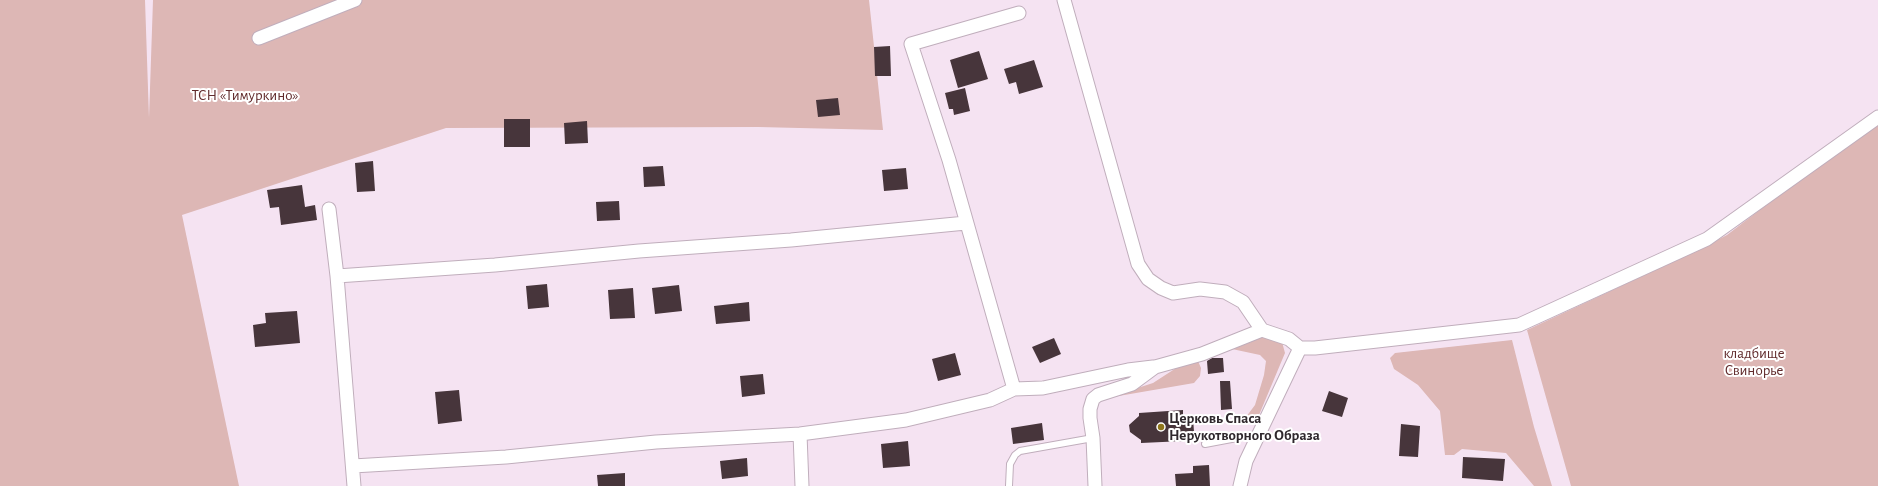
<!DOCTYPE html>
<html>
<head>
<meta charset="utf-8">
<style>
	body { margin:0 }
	canvas { display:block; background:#f5e3f2 }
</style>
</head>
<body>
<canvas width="1878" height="486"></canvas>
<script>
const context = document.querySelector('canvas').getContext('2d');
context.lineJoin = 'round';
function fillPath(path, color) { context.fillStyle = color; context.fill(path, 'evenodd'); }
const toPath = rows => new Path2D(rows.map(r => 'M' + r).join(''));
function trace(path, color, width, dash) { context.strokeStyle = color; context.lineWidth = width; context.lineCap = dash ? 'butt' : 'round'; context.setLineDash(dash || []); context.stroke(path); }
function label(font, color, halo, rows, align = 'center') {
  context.font = font + ' "Alegreya Sans",sans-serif'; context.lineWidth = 4; context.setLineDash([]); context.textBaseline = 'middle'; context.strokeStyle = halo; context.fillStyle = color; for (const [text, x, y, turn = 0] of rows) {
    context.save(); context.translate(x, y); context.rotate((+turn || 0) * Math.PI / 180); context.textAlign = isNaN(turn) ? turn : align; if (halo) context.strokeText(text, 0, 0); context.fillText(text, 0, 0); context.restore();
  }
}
const green = toPath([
	[0,0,145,0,149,118,153,0,869,0,883,130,758,127,446,128,182,215,239,486,0,486],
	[1878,125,1878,486,1571,486,1527,330,1698,250,1727,235,1808,173],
	[1267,336,1282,342,1285,353,1259,415,1255,421,1251,424,1246,424,1243,421,1255,405,1264,375,1266,361,1260,355,1232,349,1238,341],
	[1512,340,1534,427,1552,486,1534,486,1506,453,1462,449,1454,455,1445,455,1440,411,1418,385,1394,369,1390,358,1395,353],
	[1187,361,1198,361,1201,368,1200,376,1194,383,1107,398,1153,383]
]);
const building = toPath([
	[890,46,891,76,875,76,874,47],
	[979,51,988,79,958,88,950,60],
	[1034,60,1043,87,1019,94,1016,82,1009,84,1004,69],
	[965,88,970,111,954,115,953,109,949,109,945,93],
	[838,98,840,115,818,117,816,100],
	[504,119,530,119,530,147,504,147],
	[587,121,588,143,565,144,564,123],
	[373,161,375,191,357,192,355,163],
	[663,166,665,186,644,187,643,167],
	[906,168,908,189,884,191,882,170],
	[302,185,305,207,315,205,317,220,281,225,279,207,270,208,267,190],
	[619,201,620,220,597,221,596,202],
	[547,284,549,307,528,309,526,286],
	[679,285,682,311,655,314,652,288],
	[633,288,635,318,610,319,608,290],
	[749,302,750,321,716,324,714,306],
	[297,311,300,343,255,347,253,325,266,323,265,313],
	[1054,338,1061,354,1040,363,1032,347],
	[955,353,961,375,938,381,932,359],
	[1212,358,1223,358,1224,372,1208,374,1207,361],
	[763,374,765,394,742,397,740,376],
	[1220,381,1230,381,1232,409,1221,410],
	[459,390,462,421,438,424,435,392],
	[1329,391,1348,398,1342,417,1322,411],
	[1183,410,1183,419,1193,418,1194,432,1184,432,1184,441,1141,443,1141,440,1130,432,1129,425,1139,416,1139,413],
	[1042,423,1044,440,1013,444,1011,428],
	[1401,424,1420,426,1418,457,1399,456],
	[908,441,910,466,883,468,881,444],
	[1463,457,1505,459,1503,481,1462,478],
	[747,458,748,476,722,479,720,461],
	[1209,465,1210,486,1176,486,1175,474,1193,473,1193,466],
	[625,473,625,486,598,486,597,475]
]);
const service = toPath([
	[1205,444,1258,434],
	[1009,486,1010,464,1015,455,1020,451,1093,438]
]);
const minor = toPath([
	[1064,0,1138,264,1148,279,1161,288,1173,293,1200,289,1225,292,1243,302,1262,330],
	[259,38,355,0],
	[329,209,337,276,354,486],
	[337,276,495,265,639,251,791,240,966,223],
	[1014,389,949,160,911,44,1019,13],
	[800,434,802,486],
	[353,466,506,457,656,442,800,434,906,420,990,400,1014,389,1043,388,1128,370,1153,367],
	[1095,486,1093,438,1090,418,1090,409,1093,399,1098,395,1132,384,1155,367,1202,354,1262,330,1289,339,1300,348,1315,348,1519,325,1707,239,1878,117],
	[1240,486,1246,461,1300,348]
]);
const markers = [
	[1161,427,4,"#8f761b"]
];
const parkNames = [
	["ТСН «Тимуркино»",245,95],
	["кладбище",1754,353],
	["Свинорье",1754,370]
];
const poiNames = [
	["Церковь Спаса",1169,418],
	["Нерукотворного Образа",1169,435]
];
fillPath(green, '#ddb7b5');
fillPath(building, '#47353b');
trace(service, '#c0aebc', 8);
trace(minor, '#c0aebc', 15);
trace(service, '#fff', 6);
trace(minor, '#fff', 13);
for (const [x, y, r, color] of markers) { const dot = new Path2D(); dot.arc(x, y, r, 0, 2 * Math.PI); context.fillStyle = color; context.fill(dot); trace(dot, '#fff', 1.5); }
label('15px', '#612b2c', '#fff', parkNames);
label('bold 15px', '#2f282d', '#fff', poiNames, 'left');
</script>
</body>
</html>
